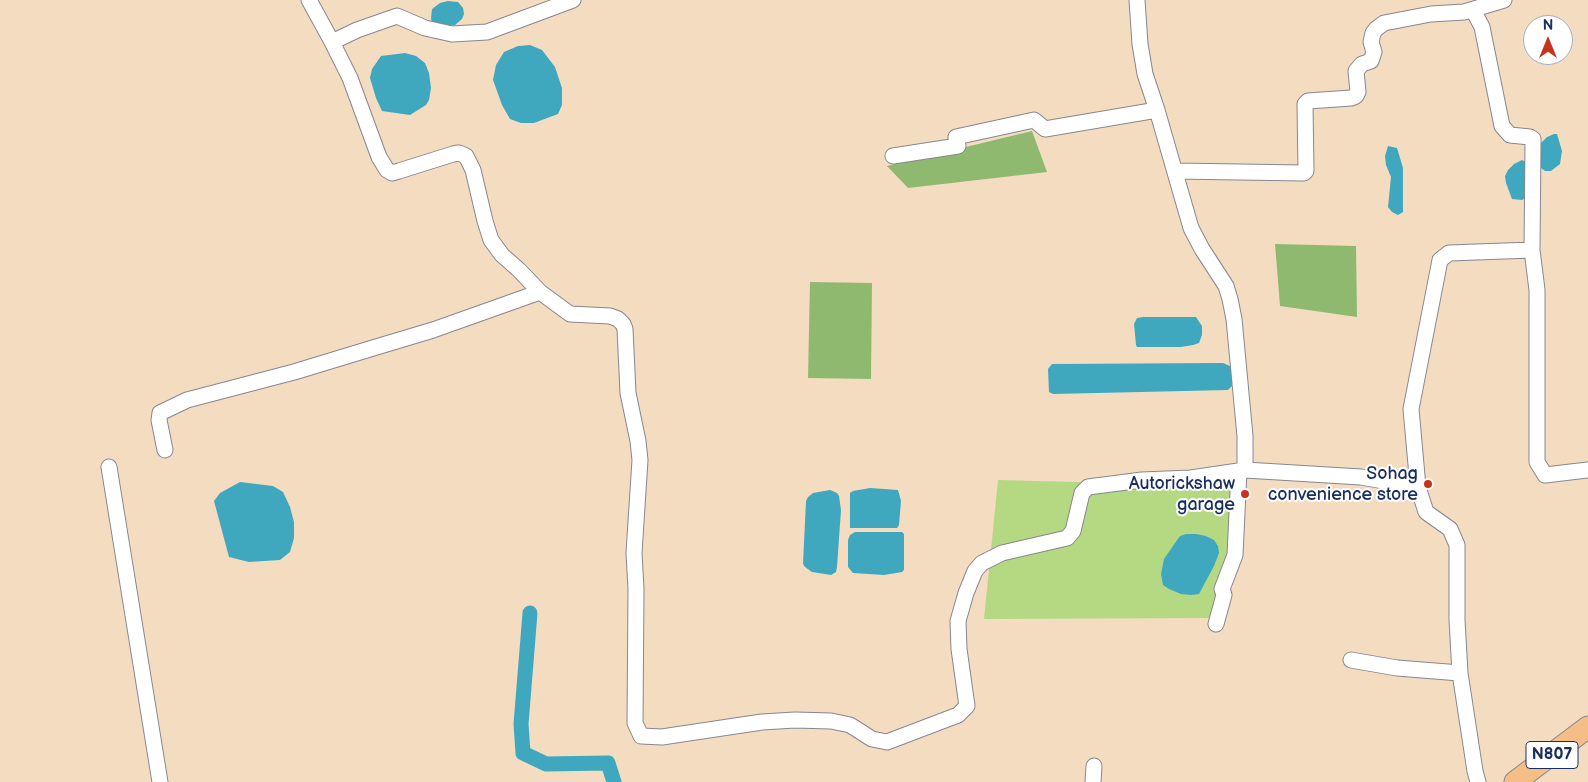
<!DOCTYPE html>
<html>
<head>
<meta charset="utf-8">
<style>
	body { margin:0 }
	#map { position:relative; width:1588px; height:782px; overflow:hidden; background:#f4dcc0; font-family:"Balsamiq Sans",sans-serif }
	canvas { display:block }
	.north { position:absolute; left:1523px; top:15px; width:50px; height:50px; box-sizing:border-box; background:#fff; border:1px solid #a4acbf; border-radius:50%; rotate:0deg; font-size:14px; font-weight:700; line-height:20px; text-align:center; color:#1b2f5e }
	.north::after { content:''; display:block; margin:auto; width:18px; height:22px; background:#c8321e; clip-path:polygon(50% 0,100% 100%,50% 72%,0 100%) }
</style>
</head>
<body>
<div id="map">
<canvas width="1588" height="782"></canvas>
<div class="north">N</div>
</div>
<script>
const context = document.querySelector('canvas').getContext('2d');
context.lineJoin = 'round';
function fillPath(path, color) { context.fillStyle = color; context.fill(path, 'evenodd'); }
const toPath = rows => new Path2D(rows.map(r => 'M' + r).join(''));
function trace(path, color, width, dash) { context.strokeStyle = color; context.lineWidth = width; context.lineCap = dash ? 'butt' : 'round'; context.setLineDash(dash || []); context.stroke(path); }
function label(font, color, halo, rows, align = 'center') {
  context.font = font + ' "Balsamiq Sans",sans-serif'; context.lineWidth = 4; context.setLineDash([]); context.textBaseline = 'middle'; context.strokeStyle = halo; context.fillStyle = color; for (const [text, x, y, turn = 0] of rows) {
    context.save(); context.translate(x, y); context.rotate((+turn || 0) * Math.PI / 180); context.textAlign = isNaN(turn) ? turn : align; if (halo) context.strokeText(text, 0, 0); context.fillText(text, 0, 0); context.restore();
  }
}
const green = toPath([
	[998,480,1234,486,1232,550,1210,618,984,619]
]);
const forest = toPath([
	[1032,131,1047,172,908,188,887,166],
	[1275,244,1356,246,1357,317,1280,306],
	[810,282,872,283,871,379,808,378]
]);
const water = toPath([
	[448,1,458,2,463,8,464,14,462,19,455,25,441,26,432,24,431,18,432,9,440,3],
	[530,45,542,50,555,67,562,88,562,105,558,114,534,123,521,123,510,119,502,105,493,80,496,65,504,52,518,46],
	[405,53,416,56,425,63,429,73,431,88,429,100,426,105,410,115,382,111,376,98,370,78,372,69,381,56],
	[1554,134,1557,134,1562,151,1560,164,1551,171,1545,171,1541,168,1539,159,1540,144,1547,137],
	[1388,146,1397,148,1403,168,1403,212,1398,215,1392,212,1388,207,1391,177,1386,165,1385,156],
	[1522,160,1526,162,1526,198,1522,200,1512,199,1506,183,1505,176,1508,170,1514,164],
	[1143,317,1196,317,1202,326,1202,335,1199,343,1193,345,1181,347,1137,347,1136,345,1134,324,1137,318],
	[1223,363,1230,366,1232,372,1232,386,1228,390,1053,394,1049,392,1048,369,1052,364],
	[240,482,273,486,283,492,290,507,294,522,294,538,290,552,280,560,249,562,229,557,214,501,220,493],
	[870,488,898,490,901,501,899,525,897,528,850,528,850,493,853,491],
	[830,490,837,493,839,496,841,510,837,567,836,572,831,575,812,572,805,567,803,564,806,501,808,497,813,493],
	[855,532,902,532,904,534,904,570,902,572,884,575,853,573,848,567,848,540,850,535],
	[1186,534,1196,534,1206,536,1214,540,1218,546,1219,553,1214,566,1199,594,1191,595,1181,594,1169,589,1163,585,1161,574,1164,559,1180,536]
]);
const canal = toPath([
	[530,613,521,724,523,753,546,764,608,763,614,782]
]);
const minor = toPath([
	[309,0,332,42,350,78,379,157,387,170,392,173,399,171,453,154,459,153,466,156,473,170,485,221,491,240,502,255,519,270,540,292,570,314,610,316,618,319,623,324,625,329,628,393,638,441,640,460,634,553,636,589,635,723,641,736,662,737,762,722,795,720,831,721,850,725,872,739,887,742,958,715,967,706,959,649,958,621,966,593,975,571,982,563,1002,553,1067,538,1073,531,1082,493,1088,487,1142,480,1191,478,1245,470,1361,477,1418,487,1426,512,1450,529,1457,545,1457,620,1460,673,1475,771,1478,782],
	[1137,0,1140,44,1145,74,1157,110,1191,228,1202,249,1226,286,1230,299,1234,319,1245,436,1245,470],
	[1473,10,1482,27,1502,126,1510,135,1530,137,1533,139,1533,143,1532,250,1537,290,1537,462,1545,475,1588,470],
	[332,42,357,30,397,16,425,28,452,34,487,32,573,0],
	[893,156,958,146,956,137,1034,120,1045,129,1157,110],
	[1175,171,1304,173,1306,171,1305,104,1308,101,1351,98,1356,96,1358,92,1356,71,1362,64,1371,61,1374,52,1371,42,1373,33,1376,29,1384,23,1431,14,1464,12,1504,0],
	[165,450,159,420,160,413,187,400,294,372,373,348,433,330,540,292],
	[109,467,160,782],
	[1418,487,1411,409,1440,260,1449,253,1532,250],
	[1216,624,1224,595,1222,589,1235,555,1239,471],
	[1351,660,1397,668,1460,673],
	[1093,782,1094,766]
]);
const highway = toPath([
	[1515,782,1588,727]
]);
const markers = [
	[1428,484,5,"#c8321e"],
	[1245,494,5,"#c8321e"]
];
const shields = [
	[1552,755,52]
];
const shieldNames = [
	["N807",1552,755]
];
const poiNames = [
	["Sohag",1418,474],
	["convenience store",1418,495],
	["Autorickshaw",1235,484],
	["garage",1235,505]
];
fillPath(green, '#b5d982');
fillPath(forest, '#90b970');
fillPath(water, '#3fa8bf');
trace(canal, '#3fa8bf', 15);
trace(minor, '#88868f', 17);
trace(highway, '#88868f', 23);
trace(minor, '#fff', 15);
trace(highway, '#f6be87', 21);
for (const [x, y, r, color] of markers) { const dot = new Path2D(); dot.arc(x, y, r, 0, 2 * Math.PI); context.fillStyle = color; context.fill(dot); trace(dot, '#fff', 2); }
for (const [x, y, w] of shields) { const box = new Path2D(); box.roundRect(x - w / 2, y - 13.5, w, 27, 4); context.fillStyle = '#fff'; context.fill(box); trace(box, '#1b2f5e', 1); }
label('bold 16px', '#1b2f5e', null, shieldNames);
label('18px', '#1b2f5e', '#fff', poiNames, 'right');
</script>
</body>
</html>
